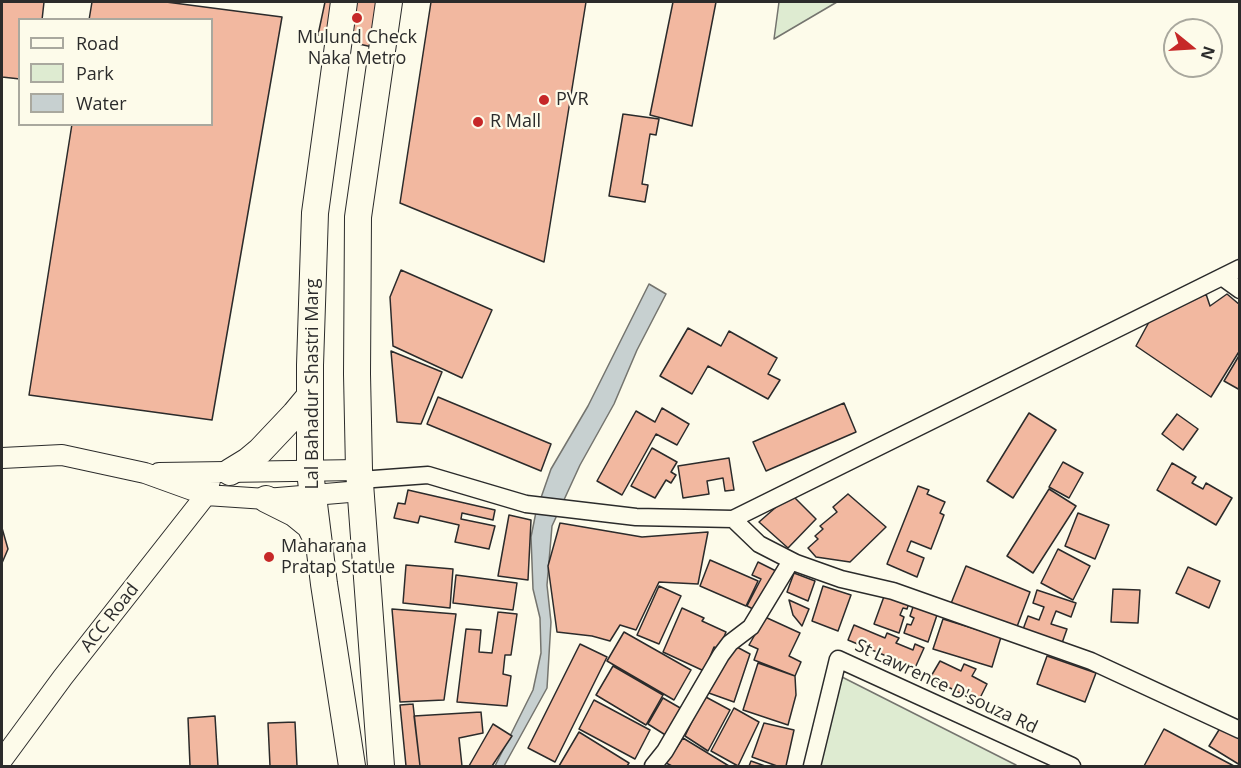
<!DOCTYPE html>
<html>
<head>
<meta charset="utf-8">
<style>
	body { margin:0 }
	#map { position:relative; width:1241px; height:768px; overflow:hidden; background:#fdfbea; font-family:"Open Sans",sans-serif }
	canvas { display:block }
	.frame { position:absolute; inset:0; border:3px solid #2b2b2b; pointer-events:none }
	.legend { position:absolute; left:18px; top:18px; width:195px; height:108px; box-sizing:border-box; background:#fdfbea; border:2px solid #a9a89e; margin:0; padding:8px 10px; list-style:none; font-size:18px; color:#2b2b2b }
	.legend li { display:flex; align-items:center; gap:12px; height:30px }
	.legend b { width:30px; border:2px solid #a9a89e }
	.north { position:absolute; left:1163px; top:18px; width:60px; height:60px; box-sizing:border-box; background:#fdfbea; border:2px solid #a9a89e; border-radius:50%; rotate:108deg; font-size:16px; font-weight:700; line-height:24px; text-align:center; color:#2b2b2b }
	.north::after { content:''; display:block; margin:auto; width:21px; height:27px; background:#c62828; clip-path:polygon(50% 0,100% 100%,50% 72%,0 100%) }
</style>
</head>
<body>
<div id="map">
<canvas width="1241" height="768"></canvas>
<div class="frame"></div>
<ul class="legend">
<li><b style="height:8px;background:#fdfbea"></b>Road</li>
<li><b style="height:16px;background:#deebd1"></b>Park</li>
<li><b style="height:16px;background:#c7d0d0"></b>Water</li>
</ul>
<div class="north">N</div>
</div>
<script>
const context = document.querySelector('canvas').getContext('2d');
context.lineJoin = 'round';
function fillPath(path, color) { context.fillStyle = color; context.fill(path, 'evenodd'); }
const toPath = rows => new Path2D(rows.map(r => 'M' + r).join(''));
function trace(path, color, width, dash) { context.strokeStyle = color; context.lineWidth = width; context.lineCap = dash ? 'butt' : 'round'; context.setLineDash(dash || []); context.stroke(path); }
function label(font, color, halo, rows, align = 'center') {
  context.font = font + ' "Open Sans",sans-serif'; context.lineWidth = 4.5; context.setLineDash([]); context.textBaseline = 'middle'; context.strokeStyle = halo; context.fillStyle = color; for (const [text, x, y, turn = 0] of rows) {
    context.save(); context.translate(x, y); context.rotate((+turn || 0) * Math.PI / 180); context.textAlign = isNaN(turn) ? turn : align; if (halo) context.strokeText(text, 0, 0); context.fillText(text, 0, 0); context.restore();
  }
}
const green = toPath([
	[779,2,837,2,774,39,779,2],
	[840,676,1016,765,1016,766,817,766,840,676]
]);
const water = toPath([
	[649,284,666,294,637,350,614,404,580,465,552,526,547,585,551,622,547,688,504,766,495,766,533,690,541,653,540,618,533,589,531,537,536,512,551,469,588,406,649,284]
]);
const building = toPath([
	[2,2,44,2,42,20,20,20,20,79,2,77,2,2],
	[92,2,166,2,282,17,212,420,29,395,72,124,212,124,212,20,89,20,92,2],
	[325,2,396,2,386,50,318,35,325,2],
	[431,2,586,2,544,262,400,203,431,2],
	[673,2,716,2,692,126,650,115,673,2],
	[623,114,659,119,656,135,650,134,642,184,648,185,645,202,609,196,623,114],
	[401,270,492,310,462,378,393,346,390,297,401,270],
	[1206,294,1210,306,1227,294,1240,305,1240,350,1211,397,1136,346,1149,322,1206,294],
	[688,328,721,346,729,331,777,358,768,374,780,380,768,399,708,366,692,394,660,376,688,328],
	[391,351,442,372,421,424,397,422,391,351],
	[1240,354,1240,390,1224,381,1240,354],
	[438,397,551,444,541,471,427,424,438,397],
	[844,403,856,432,766,471,753,442,844,403],
	[662,408,689,424,677,445,656,434,622,495,597,481,636,411,655,422,662,408],
	[1029,413,1056,430,1013,498,987,481,1029,413],
	[1177,414,1198,429,1183,450,1162,434,1177,414],
	[652,448,677,462,671,472,676,475,671,483,666,480,655,498,631,486,652,448],
	[729,458,734,490,725,491,723,478,707,481,709,494,683,498,678,466,729,458],
	[1063,462,1083,473,1069,498,1049,487,1063,462],
	[1172,463,1196,477,1192,483,1203,489,1206,483,1232,498,1216,525,1157,490,1172,463],
	[918,486,929,490,927,494,945,502,940,513,944,515,931,549,911,541,907,551,924,558,917,577,887,564,918,486],
	[1049,489,1076,506,1033,573,1007,556,1049,489],
	[408,490,495,510,493,520,462,513,461,519,495,526,489,549,455,542,459,525,420,516,418,523,394,518,398,503,405,504,408,490],
	[791,494,816,519,788,548,759,522,791,494],
	[848,494,886,527,850,562,816,557,808,548,818,539,815,536,823,529,820,526,837,512,833,507,848,494],
	[1078,513,1109,525,1095,559,1065,546,1078,513],
	[509,515,531,520,528,580,498,576,509,515],
	[560,523,642,537,708,532,698,584,659,582,636,630,620,625,610,641,592,636,557,632,548,566,560,523],
	[2,528,8,549,2,563,2,528],
	[1058,549,1090,566,1073,600,1041,583,1058,549],
	[710,560,758,581,746,606,700,586,710,560],
	[758,562,778,572,757,611,747,606,761,579,752,575,758,562],
	[406,565,453,569,450,608,403,603,406,565],
	[966,566,1030,592,1015,632,950,606,966,566],
	[1188,567,1220,581,1209,608,1176,593,1188,567],
	[794,573,815,581,808,601,787,592,794,573],
	[456,575,517,583,513,610,453,603,456,575],
	[659,586,681,596,659,644,637,635,659,586],
	[823,586,851,595,838,631,812,621,823,586],
	[1113,589,1140,590,1138,623,1111,622,1113,589],
	[1037,590,1076,603,1071,617,1056,611,1051,624,1067,629,1061,646,1022,632,1028,616,1039,620,1044,607,1033,603,1037,590],
	[886,591,910,600,907,609,903,608,900,615,904,617,899,633,874,624,886,591],
	[789,600,809,609,802,626,793,615,789,600],
	[915,601,939,609,928,642,904,633,907,624,911,625,914,618,910,616,915,601],
	[682,608,704,618,702,621,726,632,719,649,714,647,704,671,663,652,682,608],
	[392,609,456,614,444,700,400,702,392,609],
	[498,612,517,614,511,655,505,655,503,674,511,676,507,706,457,702,466,629,481,630,479,652,492,653,498,612],
	[765,617,800,633,789,656,801,662,795,676,754,660,758,649,749,645,765,617],
	[943,619,1001,637,992,667,933,649,943,619],
	[854,625,885,638,887,633,899,638,896,643,913,650,915,644,924,648,915,668,848,640,854,625],
	[624,632,691,670,674,700,607,661,624,632],
	[580,644,607,657,555,762,528,748,580,644],
	[735,646,750,654,734,702,706,692,735,646],
	[1047,656,1096,673,1085,702,1037,684,1047,656],
	[940,661,961,671,964,664,976,669,972,676,987,684,978,702,930,678,940,661],
	[758,663,795,676,796,695,788,725,743,710,758,663],
	[613,666,663,695,646,725,596,695,613,666],
	[704,696,730,710,708,751,685,736,704,696],
	[663,698,682,709,667,736,648,724,663,698],
	[594,700,650,730,635,759,579,729,594,700],
	[413,704,420,766,406,766,400,705,413,704],
	[734,708,759,722,738,766,711,751,734,708],
	[481,712,483,733,459,738,462,766,420,766,414,716,481,712],
	[215,716,218,766,190,766,188,718,215,716],
	[295,722,297,766,270,766,268,723,295,722],
	[764,723,794,730,786,766,777,766,752,757,764,723],
	[493,724,512,736,492,766,469,766,493,724],
	[1222,725,1240,736,1240,765,1209,746,1222,725],
	[1164,729,1234,766,1144,766,1164,729],
	[579,732,629,763,627,766,559,766,579,732],
	[683,738,729,766,672,766,666,763,683,738],
	[751,761,765,766,749,766,751,761]
]);
const minor = toPath([
	[1222,277,1240,290],
	[360,480,428,475,526,504,636,517,733,519,1240,268],
	[733,519,759,544,796,563,841,579,893,591,1091,661,1240,730],
	[653,766,665,751,721,655,730,643,751,627,791,561],
	[812,766,838,659,1072,766]
]);
const tertiary = toPath([
	[2,458,62,455,145,473,206,495,266,499,361,491],
	[159,473,359,470],
	[2,760,63,677,206,495,212,473]
]);
const primary = toPath([
	[344,2,315,213,310,365,310,472,324,584,352,766],
	[230,472,248,461,260,451,295,414,310,396],
	[266,499,294,513,310,526,318,542],
	[381,766,359,470,357,374,358,217,389,2]
]);
const markers = [
	[357,18,6,"#c62828"],
	[544,100,6,"#c62828"],
	[478,122,6,"#c62828"],
	[269,557,6,"#c62828"]
];
const poiNames = [
	["Mulund Check",357,38,"center"],
	["Naka Metro",357,59,"center"],
	["PVR",556,100],
	["R Mall",490,122],
	["Maharana",281,547],
	["Pratap Statue",281,568]
];
const streetNames = [
	["Lal Bahadur Shastri Marg",313,384,-90],
	["ACC Road",110,618,-52],
	["St Lawrence D'souza Rd",946,687,25]
];
fillPath(green, '#deebd1');
trace(green, '#74746e', 1.5);
fillPath(water, '#c7d0d0');
trace(water, '#74746e', 1.5);
fillPath(building, '#f2b8a0');
trace(building, '#2b2b2b', 1.5);
trace(minor, '#2b2b2b', 19);
trace(tertiary, '#2b2b2b', 22);
trace(primary, '#2b2b2b', 28);
trace(minor, '#fdfbea', 16);
trace(tertiary, '#fdfbea', 20);
trace(primary, '#fdfbea', 26);
for (const [x, y, r, color] of markers) { const dot = new Path2D(); dot.arc(x, y, r, 0, 2 * Math.PI); context.fillStyle = color; context.fill(dot); trace(dot, '#fdfbea', 2); }
label('18px', '#2b2b2b', '#fdfbea', poiNames, 'left');
label('18px', '#2b2b2b', '#fdfbea', streetNames);
</script>
</body>
</html>
